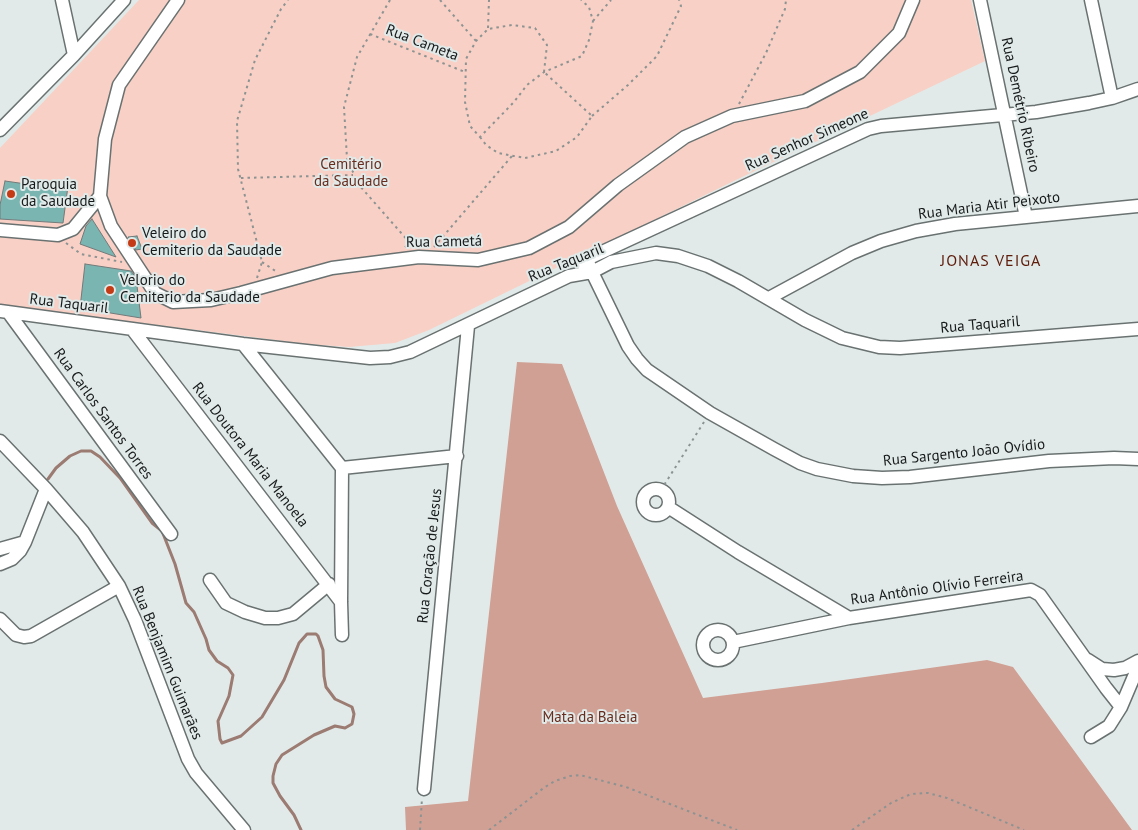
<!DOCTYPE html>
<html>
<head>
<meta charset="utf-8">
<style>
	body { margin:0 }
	canvas { display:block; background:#e1eae9 }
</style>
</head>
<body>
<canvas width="1138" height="830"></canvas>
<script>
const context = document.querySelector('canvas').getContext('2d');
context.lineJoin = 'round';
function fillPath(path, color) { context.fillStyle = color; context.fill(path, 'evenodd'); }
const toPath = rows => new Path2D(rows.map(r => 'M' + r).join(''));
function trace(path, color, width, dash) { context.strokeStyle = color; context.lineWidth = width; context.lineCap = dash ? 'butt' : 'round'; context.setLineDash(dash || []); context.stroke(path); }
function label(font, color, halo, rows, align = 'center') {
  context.font = font + ' "PT Sans",sans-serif'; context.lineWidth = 4; context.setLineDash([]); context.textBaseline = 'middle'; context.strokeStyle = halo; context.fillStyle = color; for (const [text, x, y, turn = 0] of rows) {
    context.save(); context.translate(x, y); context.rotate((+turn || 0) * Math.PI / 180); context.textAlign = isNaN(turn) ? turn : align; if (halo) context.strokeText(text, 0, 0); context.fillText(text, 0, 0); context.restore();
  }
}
const green = toPath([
	[139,0,971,0,985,61,740,178,429,330,395,343,349,347,307,344,0,305,0,148]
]);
const forest = toPath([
	[517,362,562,364,617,506,703,698,822,683,987,660,1013,667,1132,830,406,830,405,807,468,801]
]);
const stream = toPath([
	[48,479,56,468,70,456,81,451,91,451,100,457,120,478,152,523,162,531,175,564,186,603,194,612,206,639,209,650,217,661,228,668,233,675,229,696,218,721,220,739,222,743,241,736,262,717,284,680,299,643,307,634,316,634,318,636,323,650,324,676,326,687,335,699,352,707,354,714,352,724,345,728,335,726,314,735,282,755,276,764,273,776,273,783,280,796,294,815,301,830]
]);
const building = toPath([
	[5,181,26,184,26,181,68,186,63,223,0,219,0,205,5,181],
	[92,219,116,257,80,244,86,226,92,219],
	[137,236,142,249,136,250,128,237,137,236],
	[85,264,131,271,136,278,141,318,80,308,85,264]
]);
const path = toPath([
	[390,0,357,57,344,107,347,159,359,185,410,243,404,248],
	[440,0,476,41],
	[593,21,611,0],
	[488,28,489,0],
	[370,34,465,72],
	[544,72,547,45,535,28,512,25,488,29,476,41,466,59,465,102,470,126,480,137,514,102,527,85,544,72,582,56,589,40,593,21,589,7,581,0],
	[739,104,766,53,785,9,786,0],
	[592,116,628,85,657,56,681,6,679,0],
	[480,137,486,145,498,153,525,158,556,151,577,137,592,116,544,72],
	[241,178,353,175],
	[66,243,81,254,122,262],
	[434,247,512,156],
	[262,262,277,272],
	[257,278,262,262,238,169,237,121,255,60,281,9,288,0],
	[661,490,704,422],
	[420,830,422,798],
	[489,830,545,787,555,781,570,776,580,775,626,787,737,830],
	[852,830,891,803,911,794,928,793,947,798,1024,830]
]);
const minor = toPath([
	[62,0,74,55],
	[178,0,119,85,105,139,100,196,111,226,155,293,173,302,211,300,241,293,332,268,419,257,478,260,529,248,569,227,618,185,685,137,732,116,805,101,860,72,899,33,913,0],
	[980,0,1026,217],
	[1091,0,1112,98],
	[0,130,74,55,124,0],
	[0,230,58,235,73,229,100,196],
	[587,259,592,272,628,346,637,359,647,370,710,413,774,449,800,463,817,469,853,476,882,478,910,477,1049,461,1114,458,1138,459],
	[583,264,587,259,868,129,881,126,1036,112,1089,103,1112,98,1138,89],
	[769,298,852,253,881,241,916,231,955,224,1138,206],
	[0,311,243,344,370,358,390,357,410,352,569,276,592,272,611,262,656,253,678,256,708,266,738,281,805,320,842,338,879,347,900,348,1138,329],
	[8,312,171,534],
	[132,329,341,602],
	[243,344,342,468,341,602,342,635],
	[0,441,46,489,83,532,119,586,135,620,188,759,196,773,244,830],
	[342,468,457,456],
	'643 502a13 13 0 1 1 26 0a13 13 0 1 1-26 0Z',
	[668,507,738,552,849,618],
	[0,549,25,542],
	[0,564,12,559,20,551,25,542,46,489],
	[210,580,226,603,245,612,265,618,278,618,293,614,329,584],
	[0,619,16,635,24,637,31,636,119,586],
	'703 645a15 15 0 1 1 30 0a15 15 0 1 1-30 0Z',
	[733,642,849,618,1031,590,1040,595,1106,688,1121,707],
	[1088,660,1102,669,1114,670,1125,668,1138,661],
	[1091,737,1109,726,1121,707,1138,667],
	[424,789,468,326]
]);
const markers = [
	[11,194,5,"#c43b16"],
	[132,243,5,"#c43b16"],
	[110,290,5,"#c43b16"]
];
const streetNames = [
	["Rua Cameta",422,43,21],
	["Rua Demétrio Ribeiro",1020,105,78],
	["Rua Senhor Simeone",807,140,-24],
	["Rua Maria Atir Peixoto",989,206,-7],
	["Rua Cametá",444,242,-1],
	["Rua Taquaril",566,263,-22],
	["Rua Taquaril",69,304,7],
	["Rua Taquaril",980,325,-5],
	["Rua Carlos Santos Torres",103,414,54],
	["Rua Sargento João Ovídio",964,453,-6],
	["Rua Doutora Maria Manoela",250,455,52],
	["Rua Coração de Jesus",430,556,-84],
	["Rua Antônio Olívio Ferreira",937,588,-8],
	["Rua Benjamim Guimarães",167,663,68]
];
const parkNames = [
	["Cemitério",351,165],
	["da Saudade",351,182],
	["Mata da Baleia",590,718]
];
const poiNames = [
	["Paroquia",21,185],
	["da Saudade",21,202],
	["Veleiro do",142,234],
	["Cemiterio da Saudade",142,251],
	["Velorio do",120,281],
	["Cemiterio da Saudade",120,298]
];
const neighbourhoodNames = [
	["JONAS VEIGA",991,261]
];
fillPath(green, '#f8d0c5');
fillPath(forest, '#d0a094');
trace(stream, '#9b7b72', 3);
fillPath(building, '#7bb5b2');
trace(building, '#737b7a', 1);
trace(minor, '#6a7271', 15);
trace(path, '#8c9392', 2, [2.5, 4]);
trace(minor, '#fff', 12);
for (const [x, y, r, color] of markers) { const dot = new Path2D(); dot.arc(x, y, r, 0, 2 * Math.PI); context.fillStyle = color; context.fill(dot); trace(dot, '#e1eae9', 2); }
label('15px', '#171a1a', '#e1eae9', streetNames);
label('15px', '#692d1f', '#e1eae9', parkNames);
label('15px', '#171a1a', '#e1eae9', poiNames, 'left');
context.letterSpacing = '1px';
label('16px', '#5e1c0b', '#e1eae9', neighbourhoodNames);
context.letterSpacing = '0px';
</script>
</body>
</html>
